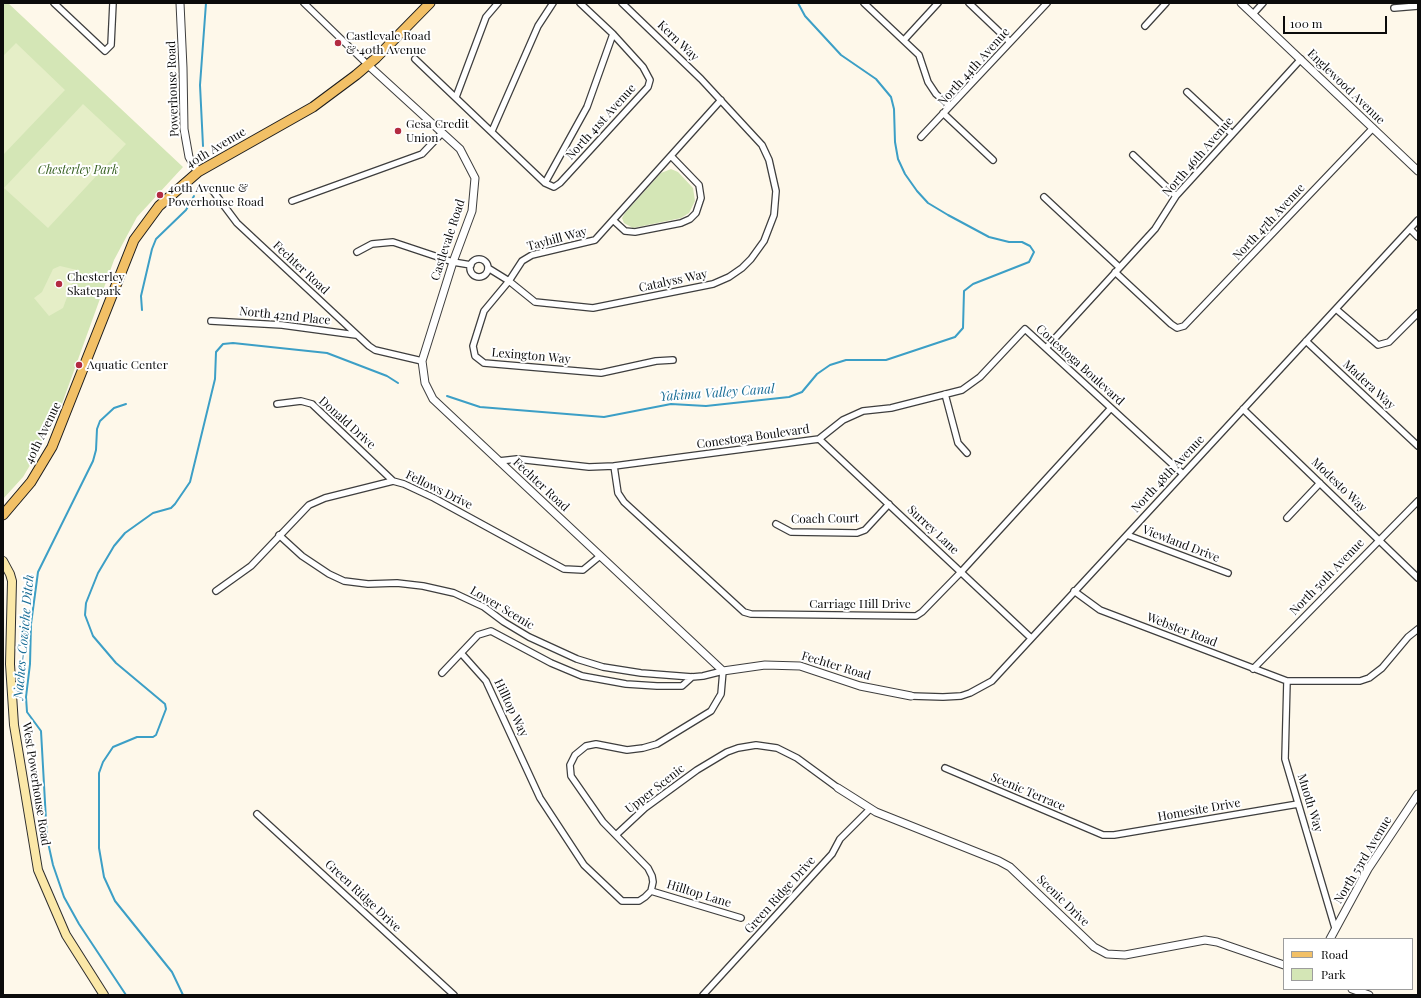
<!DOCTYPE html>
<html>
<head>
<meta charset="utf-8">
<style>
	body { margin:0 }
	#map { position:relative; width:1421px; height:998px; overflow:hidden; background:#fef8ea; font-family:"Playfair Display",serif }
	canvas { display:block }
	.frame { position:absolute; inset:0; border:4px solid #0b0b0b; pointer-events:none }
	.legend { position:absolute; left:1283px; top:938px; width:130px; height:52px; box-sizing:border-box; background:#fff; border:1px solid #9d9d9d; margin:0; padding:5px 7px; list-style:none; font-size:12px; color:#0b0b0b }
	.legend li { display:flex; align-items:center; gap:8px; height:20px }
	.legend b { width:20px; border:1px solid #9d9d9d }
	.scale { position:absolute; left:1283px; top:16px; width:104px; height:18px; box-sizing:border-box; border:2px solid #0b0b0b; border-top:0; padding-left:5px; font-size:12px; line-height:14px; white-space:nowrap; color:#0b0b0b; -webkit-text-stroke:3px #fff; paint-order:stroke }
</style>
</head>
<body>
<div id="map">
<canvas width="1421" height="998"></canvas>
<div class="frame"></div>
<ul class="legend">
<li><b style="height:5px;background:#f2c066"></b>Road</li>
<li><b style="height:11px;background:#d4e6b6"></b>Park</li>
</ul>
<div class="scale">100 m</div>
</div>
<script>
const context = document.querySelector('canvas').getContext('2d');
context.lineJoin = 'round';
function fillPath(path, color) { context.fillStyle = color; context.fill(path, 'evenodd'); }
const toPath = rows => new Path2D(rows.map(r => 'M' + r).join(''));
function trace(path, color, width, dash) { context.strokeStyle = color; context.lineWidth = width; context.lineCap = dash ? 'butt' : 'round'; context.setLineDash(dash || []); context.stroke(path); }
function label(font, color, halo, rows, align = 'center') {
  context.font = font + ' "Playfair Display",serif'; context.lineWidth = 4; context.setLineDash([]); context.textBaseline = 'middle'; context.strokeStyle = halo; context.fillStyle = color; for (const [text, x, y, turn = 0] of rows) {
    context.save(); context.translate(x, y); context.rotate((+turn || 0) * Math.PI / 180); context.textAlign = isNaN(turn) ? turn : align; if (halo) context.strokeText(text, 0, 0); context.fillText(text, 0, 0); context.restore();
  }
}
const green = toPath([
	[3,3,8,3,183,167,137,217,114,260,59,412,48,435,23,477,3,499],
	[671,169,678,172,693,188,695,201,689,213,681,218,633,228,624,223,622,218,625,213,661,173]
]);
const pitch = toPath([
	[16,43,65,90,3,155,3,56],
	[83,104,126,144,48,228,4,188],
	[60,266,77,270,63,308,49,316,34,298,42,292,53,269]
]);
const stream = toPath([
	[203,146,200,85,206,3],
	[142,310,141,296,152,249,156,239,186,210,194,196],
	[447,396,480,407,604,417,671,404,706,406,789,397,802,392,817,374,830,365,846,360,886,360,955,337,963,328,964,291,973,284,1029,262,1034,252,1030,246,1022,242,1009,242,989,237,948,215,928,203,917,191,905,174,898,159,895,142,894,109,891,97,876,79,841,55,805,16,798,3],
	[126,995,79,924,64,897,53,865,47,838,41,731,27,712,26,697,30,664,31,624,38,572,93,461,96,450,97,429,100,421,114,408,126,404],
	[183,995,172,972,115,901,104,877,99,848,99,773,103,762,113,747,137,737,153,737,156,735,166,709,165,704,116,663,93,636,85,615,86,603,98,573,114,546,125,533,153,513,171,508,175,504,190,482,215,379,216,352,223,344,233,343,327,353,387,376,398,383]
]);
const minor = toPath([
	[54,3,105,51,111,45,113,3],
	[304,3,368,65],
	[864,3,919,55,928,82,936,94,950,106],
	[969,3,1010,42],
	[1394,8,1418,6],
	[1253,14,1263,3],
	[1145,26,1166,3],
	[904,40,938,3],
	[415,59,545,183,554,187,560,183,648,87,650,80,643,67,613,34,580,3],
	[1187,92,1232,134],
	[456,97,486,17,498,3],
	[943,113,993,160],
	[492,131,538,26,553,3],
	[921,137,1047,3],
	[1133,155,1176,196],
	[545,183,587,107,613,34],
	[213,191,237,223,369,346,375,350,422,361],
	[1044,197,1119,267],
	[292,201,422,154,442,133],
	[613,220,625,231,635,232,681,223,690,219,696,213,701,198,699,185,671,156],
	[1410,229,1418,237],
	[357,252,372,244,393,242,453,262,471,265],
	'470 268a9 9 0 1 1 18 0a9 9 0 1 1-18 0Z',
	[488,268,509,281,535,302,593,308,713,284,729,277,742,268,751,259,764,241,774,215,776,191,769,160,762,145,701,79,622,3],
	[1115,272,1171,324,1177,328,1184,326,1373,128],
	[1336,309,1378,345,1389,342,1418,313],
	[211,321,282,325,356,335],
	[1306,341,1418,446],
	[1046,348,1155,229,1176,196,1301,59],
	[673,360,656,361,601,373,484,363,475,356,473,346,484,311,509,281,522,261,532,255,595,240,721,100],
	[945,394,958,443,967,453],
	[277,404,301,401,312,404,393,481],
	[1243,409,1418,578],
	[819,439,1031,638],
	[499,461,517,459,589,467,614,466,819,439,843,420,863,411,891,408,962,390,980,377,1025,329,1183,474],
	[614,466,618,493,624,502,744,612,751,614,916,616,922,612,961,572,1111,408],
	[1287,518,1320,483],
	[776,524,791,532,857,533,865,530,889,504],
	[279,535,302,556,329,574,344,581,368,584,397,583,423,586,454,593,484,607,504,622,529,637,577,659,603,667,641,673,692,677,703,676,723,671,721,694,711,711,657,744,643,748,627,750,596,744,586,746,575,755,570,765,571,776,603,822,648,868,652,876,653,882,651,891,645,897,639,901,622,901,584,865,540,798,486,681,461,653],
	[1127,535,1228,573],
	[216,591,251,566,309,505,325,498,393,481,404,484,434,498,564,569,583,570,600,556],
	[1074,591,1100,610,1287,681,1360,681,1369,678,1382,668,1408,637,1418,629],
	[1253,669,1418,501],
	[442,673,478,635,491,631,551,663,582,676,626,684,657,686,682,686,692,677],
	[1287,681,1285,759,1335,928],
	[911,696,943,697,961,696,970,693,992,681,1418,220],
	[945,768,1103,835,1114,835,1298,804],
	[257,814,454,995],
	[616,835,645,808,697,770,727,752,738,748,756,745,777,748,797,758,838,788],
	[651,891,741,918],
	[703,995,832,854,840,839,870,809]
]);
const tertiary = toPath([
	[180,3,183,68,184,129,189,157,198,172],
	[1241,3,1418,171],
	[368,65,460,149,475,178,472,211,453,262,422,361,425,383,433,399,723,671,765,665,800,666,860,686,911,696],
	[838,788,876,812,999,861,1010,867,1094,947,1107,954,1125,955,1205,940,1217,942,1284,965],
	[1330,939,1368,869,1418,794],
	[1352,989,1369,995]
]);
const secondary = toPath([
	[3,561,10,574,12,581,10,664,14,725,38,870,66,935,104,995]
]);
const primary = toPath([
	[3,515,31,482,52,447,134,240,159,206,198,172,313,107,356,75,376,58,430,3]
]);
const markers = [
	[338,43,4,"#b32b41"],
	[398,131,4,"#b32b41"],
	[160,195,4,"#b32b41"],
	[59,284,4,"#b32b41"],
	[79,365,4,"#b32b41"]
];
const poiNames = [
	["Castlevale Road",346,36],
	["& 40th Avenue",346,50],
	["Gesa Credit",406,124],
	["Union",406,138],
	["40th Avenue &",168,188],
	["Powerhouse Road",168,202],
	["Chesterley",67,277],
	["Skatepark",67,291],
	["Aquatic Center",87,365]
];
const streetNames = [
	["Kern Way",678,41,44],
	["North 44th Avenue",974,67,-48],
	["Englewood Avenue",1346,87,44],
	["Powerhouse Road",173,89,-92],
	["North 41st Avenue",601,122,-48],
	["40th Avenue",216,148,-31],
	["North 46th Avenue",1198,157,-49],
	["North 47th Avenue",1269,222,-47],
	["Tayhill Way",557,239,-15],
	["Castlevale Road",448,240,-72],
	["Fechter Road",301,268,43],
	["Catalyss Way",673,281,-12],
	["North 42nd Place",285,316,6],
	["Lexington Way",531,356,5],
	["Conestoga Boulevard",1080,365,42],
	["Madera Way",1369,385,43],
	["Donald Drive",347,423,42],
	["40th Avenue",43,433,-64],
	["Conestoga Boulevard",753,437,-8],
	["North 48th Avenue",1168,474,-47],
	["Fechter Road",541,485,43],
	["Modesto Way",1339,485,44],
	["Fellows Drive",439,490,26],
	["Coach Court",825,519,-1],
	["Surrey Lane",933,530,43],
	["Viewland Drive",1181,544,21],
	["North 50th Avenue",1327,577,-46],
	["Carriage Hill Drive",860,604],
	["Lower Scenic",502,608,31],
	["Webster Road",1182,630,21],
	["Fechter Road",836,666,17],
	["Hilltop Way",511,708,64],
	["West Powerhouse Road",36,784,81],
	["Upper Scenic",655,789,-38],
	["Scenic Terrace",1028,792,23],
	["Muoth Way",1310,803,73],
	["Homesite Drive",1199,810,-10],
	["North 53rd Avenue",1363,860,-59],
	["Hilltop Lane",699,894,17],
	["Green Ridge Drive",780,895,-48],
	["Green Ridge Drive",363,896,43],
	["Scenic Drive",1063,901,44]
];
const parkNames = [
	["Chesterley Park",78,170]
];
const waterNames = [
	["Yakima Valley Canal",717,393,-4],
	["Naches-Cowiche Ditch",24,637,-85]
];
fillPath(green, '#d4e6b6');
fillPath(pitch, '#e5eec7');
trace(stream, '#3c9fc6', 2);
trace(minor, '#3e3e3e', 8);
trace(tertiary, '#3e3e3e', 9);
trace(secondary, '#2d2d2d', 10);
trace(primary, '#1c1c1c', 11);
trace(minor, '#fff', 5.5);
trace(tertiary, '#fff', 7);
trace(secondary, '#fbe8a8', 8);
trace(primary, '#f2c066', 9);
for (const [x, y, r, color] of markers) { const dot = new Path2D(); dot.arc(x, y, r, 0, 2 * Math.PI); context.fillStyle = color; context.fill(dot); trace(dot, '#fff', 1.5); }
label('12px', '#0b0b0b', '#fff', poiNames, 'left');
label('12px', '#0b0b0b', '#fff', streetNames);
label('italic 12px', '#345f1f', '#fff', parkNames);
label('italic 13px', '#1b6e96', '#fff', waterNames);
</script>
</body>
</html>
